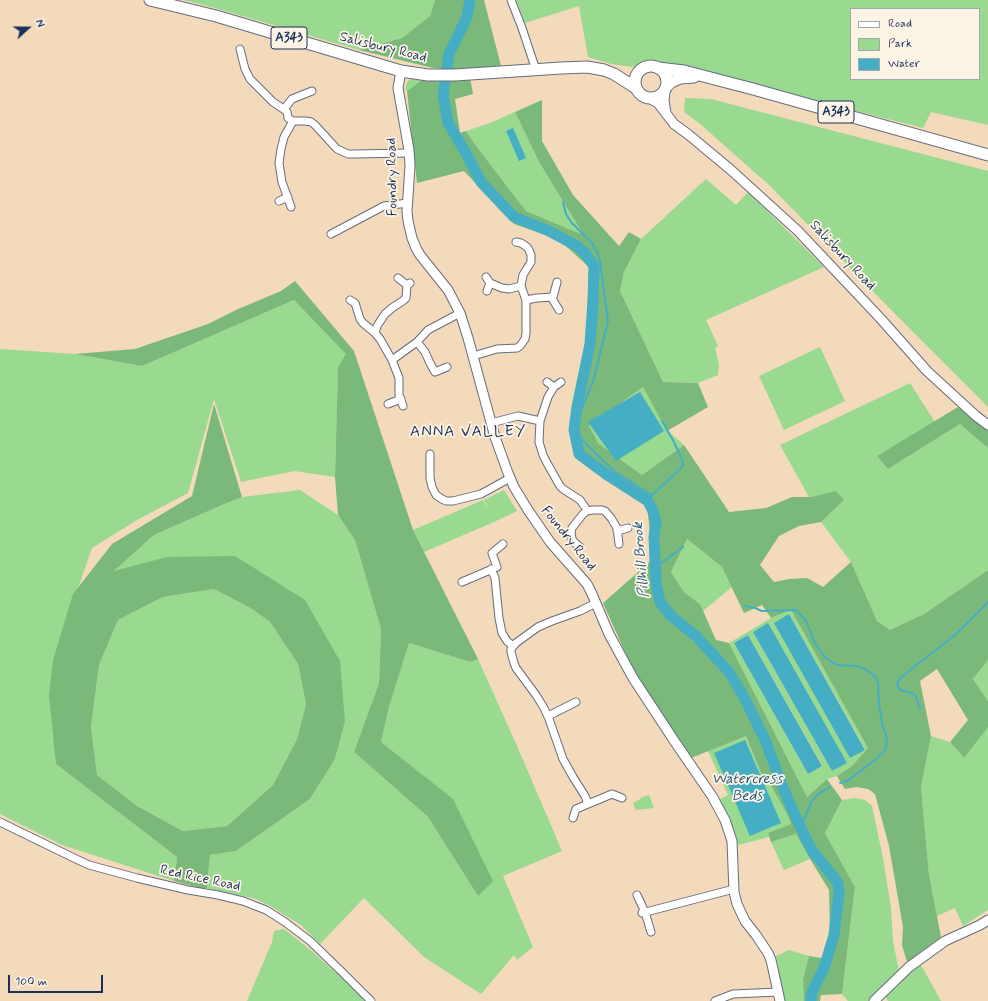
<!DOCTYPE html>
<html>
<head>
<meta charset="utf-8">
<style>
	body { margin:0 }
	#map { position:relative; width:988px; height:1001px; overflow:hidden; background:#f3dabb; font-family:Mynerve,sans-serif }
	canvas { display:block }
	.legend { position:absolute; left:850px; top:8px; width:130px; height:72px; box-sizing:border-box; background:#fcf5e5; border:1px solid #a2a6af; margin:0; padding:5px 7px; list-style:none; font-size:12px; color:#1b2f5e }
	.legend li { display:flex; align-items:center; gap:8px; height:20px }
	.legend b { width:20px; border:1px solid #a2a6af }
	.north { position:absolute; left:8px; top:8px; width:40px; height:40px; -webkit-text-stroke:3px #fcf5e5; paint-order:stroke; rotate:69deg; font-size:11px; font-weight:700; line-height:16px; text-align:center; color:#1b2f5e }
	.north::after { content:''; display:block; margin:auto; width:14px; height:18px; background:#1b2f5e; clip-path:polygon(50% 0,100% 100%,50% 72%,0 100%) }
	.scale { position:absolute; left:8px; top:975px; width:95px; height:18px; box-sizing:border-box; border:2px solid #1b2f5e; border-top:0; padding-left:5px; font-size:12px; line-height:14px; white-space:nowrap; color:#1b2f5e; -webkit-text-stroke:3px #fcf5e5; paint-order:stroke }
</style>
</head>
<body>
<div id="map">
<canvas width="988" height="1001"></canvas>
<ul class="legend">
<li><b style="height:5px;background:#fff"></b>Road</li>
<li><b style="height:11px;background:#99d990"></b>Park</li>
<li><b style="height:11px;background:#45aec4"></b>Water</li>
</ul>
<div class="north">N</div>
<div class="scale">100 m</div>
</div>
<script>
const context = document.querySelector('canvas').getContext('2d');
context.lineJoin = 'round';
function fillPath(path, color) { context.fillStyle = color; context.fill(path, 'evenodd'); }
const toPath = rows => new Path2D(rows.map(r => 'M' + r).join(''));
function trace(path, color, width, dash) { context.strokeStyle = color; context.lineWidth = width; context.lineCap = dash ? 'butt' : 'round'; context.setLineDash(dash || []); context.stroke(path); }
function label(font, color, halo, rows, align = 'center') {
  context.font = font + ' Mynerve,sans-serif'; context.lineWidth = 3.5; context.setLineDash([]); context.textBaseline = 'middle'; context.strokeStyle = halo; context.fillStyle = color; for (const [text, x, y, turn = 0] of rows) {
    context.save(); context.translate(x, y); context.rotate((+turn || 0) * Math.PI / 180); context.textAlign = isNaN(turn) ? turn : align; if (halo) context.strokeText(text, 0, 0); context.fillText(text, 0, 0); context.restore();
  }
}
const green = toPath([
	[183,0,435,0,430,16,402,38,359,50,215,8],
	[516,0,988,0,988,125,931,112,923,128,682,67,655,62,632,67,611,64,588,57,579,6,525,23],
	[851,9,979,9,979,79,851,79],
	[415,77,423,79,407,91,405,90,407,82,409,80],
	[685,98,711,99,988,171,988,407,909,328,769,185,699,123,684,112],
	[515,112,539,162,583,234,576,232,526,211,477,147,466,131,490,123],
	[706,179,736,205,748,192,824,267,706,320,718,346,715,348,719,365,718,375,698,383,663,382,620,291,624,272,641,239],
	[294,300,347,354,338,368,335,477,294,471,241,482,214,399,188,493,137,520,92,548,53,660,56,764,177,857,174,881,62,845,0,814,0,349,75,354,142,366],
	[820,347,845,401,784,430,759,376],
	[910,383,935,422,877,456,888,469,960,424,988,448,988,570,924,614,890,630,877,621,851,562,821,522,844,500,809,497,780,445],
	[643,387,667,430,684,445,642,475,599,444,589,426],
	[300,490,338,515,355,540,381,629,379,683,354,752,428,817,478,896,453,800,381,742,389,707,409,643,470,662,478,659,517,746,562,851,503,876,533,947,517,960,514,955,481,994,424,957,364,898,320,944,301,925,270,906,256,899,207,888,210,855,236,851,310,799,335,759,345,722,305,600,113,572,154,535,222,505,242,497],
	[504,490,517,511,494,522,424,552,413,530,483,500,490,513,484,500],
	[687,539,722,567,732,587,703,611,700,604,684,592,671,572],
	[214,589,252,609,270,622,298,664,306,704,297,739,273,785,227,826,183,831,137,806,97,775,91,727,99,665,118,620,163,597],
	[791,610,868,748,852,766,837,776,827,779,807,797,729,643,771,618],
	[789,614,865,749,850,758],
	[753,632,847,763,832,771],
	[748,635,822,765,808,774,734,643],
	[988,660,988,701,973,679],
	[988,726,988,910,963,926,955,908,937,916,929,875,921,786,931,736,950,742,964,758],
	[746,736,761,773,773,788,787,814,791,824,768,833,769,837,738,845,729,817,718,800,728,795,708,751],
	[649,795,654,808,636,810,633,803,641,799,640,798],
	[855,798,865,800,872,806,883,858,891,908,893,941,899,971,869,1001,848,1001,842,994,855,887,825,833,842,800],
	[796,834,810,859,784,870,771,842],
	[284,929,308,948,350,985,365,1001,247,1001,272,942,274,931],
	[789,950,809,956,803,979,804,1001,784,1001,776,956],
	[921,965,941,1001,888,1001,885,996,911,971]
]);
const forest = toPath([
	[435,0,484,0,501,66,466,71,433,68,359,50,402,38,430,16],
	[470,77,473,94,455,99,460,133,466,131,477,147,526,211,576,232,583,234,539,162,515,112,542,100,542,141,573,195,619,246,629,232,641,239,624,272,620,291,663,382,698,383,708,407,667,431,643,387,589,426,599,444,642,475,684,445,729,512,766,508,792,497,812,497,836,491,844,500,821,522,799,526,779,536,760,565,774,582,789,579,807,578,823,587,851,562,877,621,890,630,924,614,988,570,988,660,973,679,988,701,988,727,964,758,950,742,968,720,937,669,920,681,931,736,921,787,929,875,941,937,907,962,902,945,903,927,889,846,875,794,868,789,856,787,845,789,837,776,852,766,868,748,791,610,771,618,762,605,744,613,722,567,687,539,671,572,684,592,700,604,716,640,729,643,807,797,827,779,842,800,825,833,855,887,842,994,821,995,820,1001,804,1001,803,979,809,956,822,958,830,936,829,890,810,859,796,834,771,842,768,833,791,824,787,814,773,789,761,773,746,736,691,758,633,670,603,603,653,559,647,506,579,456,574,430,586,346,589,267,559,240,514,224,464,171,417,183,407,91,423,79],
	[295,281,354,351,413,530,478,659,470,662,409,643,389,707,381,742,453,799,493,881,478,896,428,817,354,752,379,683,381,629,355,540,338,515,335,477,338,367,346,354,294,300,142,366,75,354,135,349,208,324,236,310,281,291],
	[214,404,242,497,222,505,154,535,114,571,167,557,235,556,305,600,340,661,345,722,335,759,310,799,236,851,210,855,207,888,200,888,174,881,177,857,56,764,49,695,53,660,73,594,112,544,192,496],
	[214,589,252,609,270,622,298,664,306,704,297,739,273,785,227,826,183,831,137,806,97,775,91,727,99,665,118,620,163,597],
	[958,407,988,431,988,448,960,424,888,469,877,456]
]);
const water = toPath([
	[513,128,526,158,519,161,506,131],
	[640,392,664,431,616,461,588,422],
	[789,614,865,750,850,758,774,623],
	[768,623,847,763,832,771,753,632],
	[748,635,822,766,808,774,734,643],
	[745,740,781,823,750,836,714,753]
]);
const stream = toPath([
	[563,202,566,214,571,222,592,243,598,254,600,262,608,321,593,382,576,422,577,431,579,437,615,472,652,495],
	[648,501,652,495,681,468,683,465,682,460,674,442,662,421],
	[656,567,683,547],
	[745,606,755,608,762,611,796,610,806,621,814,641,819,649,824,656,831,662,838,665,855,666,863,668,875,676,878,683,879,705,883,728,886,735,887,742,885,750,876,759,849,780,840,783],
	[920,709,916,697,914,694,909,692,904,691,899,689,897,684,899,679,956,634,988,602],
	[801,827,811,803,815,797,820,793,830,787]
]);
const river = toPath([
	[470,0,467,17,449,54,443,95,448,123,466,153,481,182,514,217,547,230,577,246,585,253,594,266,593,301,590,344,577,407,574,430,579,454,606,474,648,501,653,511,656,522,654,537,656,583,660,602,671,616,696,636,729,672,744,697,766,742,780,780,792,809,811,849,838,883,839,893,834,935,824,968,812,992,811,1001]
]);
const minor = toPath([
	[511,0,522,28,536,70],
	[240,49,245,69,250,79,273,102,285,110,287,112,288,118,293,121,306,121,311,122,315,125,337,149,348,154,353,154,409,153],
	[284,109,292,99,312,91],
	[279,201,288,197],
	[291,207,282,182,279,163,281,149,284,137,293,121],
	[331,234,384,206,408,203],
	[486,277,490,283,487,291],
	[398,278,407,285,410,283],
	[557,282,553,297,553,300,559,310],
	[490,283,502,288,509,289,521,286],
	[350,300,355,303,356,306,360,319,363,323,375,333,380,339,392,360,399,378,399,395,403,406],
	[526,300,537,298,553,297],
	[375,333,377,326,385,314,392,308,404,300,406,298,407,285],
	[417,342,425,352,430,363,435,372,447,367],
	[473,356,497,349,517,348,520,346,525,339,526,333,526,300,521,286,523,275,531,262,531,255,529,250,527,247,521,243,516,242],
	[392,360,417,342,428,330,460,313],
	[547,382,554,387],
	[388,404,401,399],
	[540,421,548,397,554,387,561,382],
	[491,423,518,416,540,421,539,442,543,455,547,463,560,486,563,489,580,500,585,507,587,511],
	[430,454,430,478,432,487,436,495,442,499,446,501,453,501,481,494,510,478],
	[617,531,628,528],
	[580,547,574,542,572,539,571,532,572,528,583,514,587,511,593,510,602,510,605,511,611,518,617,528,619,544],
	[491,569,495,578,499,618,502,633,507,641,513,646],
	[462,582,497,567,492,553,503,544],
	[548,716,576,702],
	[588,804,585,796,573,777,563,759,549,719,544,708,536,695,516,668,514,663,511,652,511,649,516,643,538,627,552,621,580,611,596,603],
	[573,818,576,809,612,794,622,798],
	[0,822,76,859,89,865,137,878,188,890,218,895,243,901,266,910,285,922,310,941,340,970,371,1001],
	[637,895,645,912,651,932],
	[642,913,734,889],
	[715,1001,733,994,778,992]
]);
const tertiary = toPath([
	[401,71,398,88,409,150,410,166,407,211,408,221,412,238,416,248,420,255,448,290,460,313,468,338,495,437,508,473,514,487,528,510,550,542,587,584,592,594,609,634,633,678,675,742,712,796,725,820,732,841,734,892,737,904,745,921,756,935,768,953,771,960,780,1001],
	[665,91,664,101,666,113],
	[651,99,658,103,674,124,689,135,731,170,798,231,881,319,927,371,976,416,988,425],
	[874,1001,909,967,945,941,980,925,988,920]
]);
const primary = toPath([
	[150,0,216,16,401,71,428,75,455,75,561,68,587,67,604,70,614,74,636,88],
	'635 82a16 16 0 1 1 32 0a16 16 0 1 1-32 0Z',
	[658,68,684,71,753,89,988,155],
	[666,87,671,82,680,78,694,77]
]);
const shields = [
	[289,38,36],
	[836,112,36]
];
const shieldNames = [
	["A343",289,38],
	["A343",836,112]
];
const streetNames = [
	["Salisbury Road",383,48,14],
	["Foundry Road",393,177,-91],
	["Salisbury Road",842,256,47],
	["Foundry Road",568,539,51],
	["Red Rice Road",200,879,12]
];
const waterNames = [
	["Pillhill Brook",642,560,-95],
	["Watercress",747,780],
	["Beds",747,797]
];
const quarterNames = [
	["ANNA VALLEY",468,433]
];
fillPath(green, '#99d990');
fillPath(forest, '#7ab97a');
fillPath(water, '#45aec4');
trace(stream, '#45aec4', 2);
trace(river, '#45aec4', 11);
trace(minor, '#676b7f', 9);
trace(tertiary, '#676b7f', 11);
trace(primary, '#676b7f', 13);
trace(minor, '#fff', 7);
trace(tertiary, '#fff', 9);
trace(primary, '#fff', 11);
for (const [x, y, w] of shields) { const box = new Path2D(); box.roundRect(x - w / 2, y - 11, w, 22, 3); context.fillStyle = '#fcf5e5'; context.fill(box); trace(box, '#1b2f5e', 1); }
label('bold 13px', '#1b2f5e', null, shieldNames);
label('14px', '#1b2f5e', '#fcf5e5', streetNames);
label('italic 15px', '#2a5b82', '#fcf5e5', waterNames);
context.letterSpacing = '1px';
label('16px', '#1b2f5e', '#fcf5e5', quarterNames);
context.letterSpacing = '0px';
</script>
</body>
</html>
